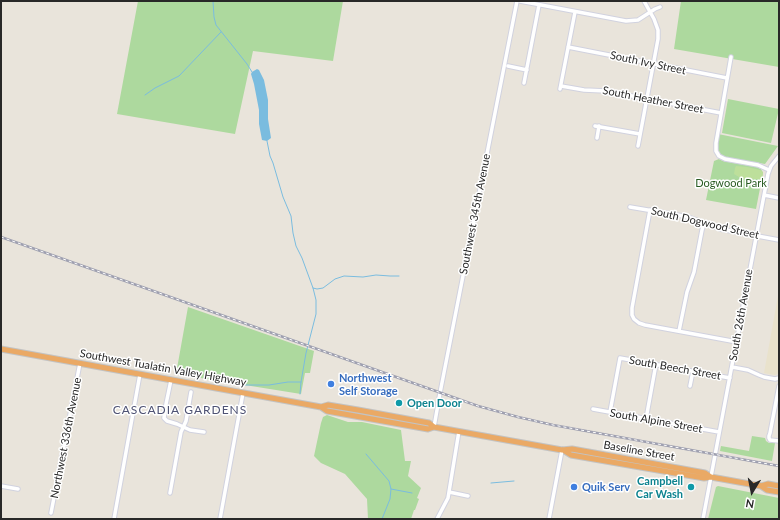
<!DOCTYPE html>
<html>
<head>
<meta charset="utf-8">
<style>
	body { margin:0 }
	#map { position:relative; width:780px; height:520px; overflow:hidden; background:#e9e4db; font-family:Lato,sans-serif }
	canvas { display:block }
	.frame { position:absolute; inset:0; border:2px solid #282828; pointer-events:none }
	.north { position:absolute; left:732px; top:472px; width:40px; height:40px; -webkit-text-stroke:3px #fff; paint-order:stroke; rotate:190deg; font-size:11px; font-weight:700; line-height:16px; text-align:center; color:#282828 }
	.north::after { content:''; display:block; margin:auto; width:14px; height:18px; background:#282828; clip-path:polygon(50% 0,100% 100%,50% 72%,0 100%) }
</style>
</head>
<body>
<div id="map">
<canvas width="780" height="520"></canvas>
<div class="frame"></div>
<div class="north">N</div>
</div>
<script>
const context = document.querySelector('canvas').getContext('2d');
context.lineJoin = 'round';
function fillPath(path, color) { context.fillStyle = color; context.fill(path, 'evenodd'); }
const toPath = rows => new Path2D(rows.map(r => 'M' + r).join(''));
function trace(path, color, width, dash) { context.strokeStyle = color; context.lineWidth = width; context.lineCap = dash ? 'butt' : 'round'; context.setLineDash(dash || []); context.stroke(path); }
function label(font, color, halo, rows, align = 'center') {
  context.font = font + ' Lato,sans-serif'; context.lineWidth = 3; context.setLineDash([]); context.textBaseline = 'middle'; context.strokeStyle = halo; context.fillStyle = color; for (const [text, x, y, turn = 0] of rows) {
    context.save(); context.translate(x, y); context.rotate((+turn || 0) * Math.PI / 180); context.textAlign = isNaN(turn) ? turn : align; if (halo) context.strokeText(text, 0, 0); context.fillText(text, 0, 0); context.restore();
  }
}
const education = toPath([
	[778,296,779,296,779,373,775,375,764,373]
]);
const green = toPath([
	[138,1,343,1,333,61,253,51,235,134,117,114],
	[681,1,779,1,779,67,674,49],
	[728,99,779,109,771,143,722,133],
	[718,134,778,146,765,164,723,157,719,153,717,144],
	[719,159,723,161,756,167,761,169,763,173,756,209,706,200,714,161],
	[188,307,314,351,310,373,305,373,301,394,176,374],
	[327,415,348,422,362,422,401,430,405,461,411,461,408,476,421,488,417,498,419,499,415,510,414,510,411,519,368,519,367,499,345,474,321,463,314,456,321,423,323,417],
	[752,436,765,438,766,441,769,443,775,443,772,461,720,451,721,446,749,451],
	[718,486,779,498,779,519,708,519,716,487]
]);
const pitch = toPath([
	[736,166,747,167,760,170,763,172,762,180,758,179,751,179,750,180,739,177,734,174,735,168]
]);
const water = toPath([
	[257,69,259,70,264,80,268,100,268,119,271,138,267,141,262,140,259,124,259,110,254,84,251,74,252,72]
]);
const stream = toPath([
	[213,1,214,17,216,25,247,64,252,72],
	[145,95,155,88,179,76,221,32],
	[267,141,270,156,273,163,283,197,291,216,293,233,296,246,302,258,313,288,316,300,316,314,306,353,301,382,300,394],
	[313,288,317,289,323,288,335,279,344,276,363,277,376,275,390,276,399,276],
	[242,385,269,385,288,382,301,382],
	[366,454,389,481,391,489,390,499,382,519],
	[491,483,514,481],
	[391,489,412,493]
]);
const minor = toPath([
	[520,1,626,21,638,20,655,9,660,7],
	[568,47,727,78],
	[731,57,716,143,716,151,719,156,725,159,758,165,769,170],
	[508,66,527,70],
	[524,83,539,5],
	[561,86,584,90,606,91,721,113],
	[560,89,575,12],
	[595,126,640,134],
	[597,138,599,126],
	[638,146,658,39,658,30,654,19,644,1],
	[764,195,779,198],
	[630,207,683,216,691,218,720,229,779,240],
	[650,210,632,308,632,315,634,319,639,323,645,325,737,342],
	[679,331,687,292,694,272,702,230,704,224],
	[732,367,748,370,759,375,764,377,775,379,779,378],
	[171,380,165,409,164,418,167,421,177,424,190,430,204,432],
	[690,386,693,371],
	[779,386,770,433,769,436,769,438,770,440,779,441],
	[593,409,719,432],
	[610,412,620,358,730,378],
	[646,419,656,364],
	[434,427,440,393,517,1],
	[1,486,18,489],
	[449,492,468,496],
	[170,493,181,432,186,421,191,392],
	[51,513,80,363],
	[114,519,140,374],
	[220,519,243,393],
	[437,519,448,498,459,431],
	[549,519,562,450],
	[703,519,768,174,771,166,779,156]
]);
const highway = toPath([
	[1,349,321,407,327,411,428,429,434,427,562,450,572,449,705,473,711,477],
	[321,407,328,405,358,410,429,423,434,427],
	[563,450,571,455,704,478,711,477,761,486,768,484,779,486],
	[761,486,767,490,779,492]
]);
const rail = toPath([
	[1,237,478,406,518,417,553,425,779,466]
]);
const markers = [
	[331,384,4,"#3f7fe0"],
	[399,403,4,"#0f9aa8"],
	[574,487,4,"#3f7fe0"],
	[691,487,4,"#0f9aa8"]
];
const streetNames = [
	["South Ivy Street",648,63,12],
	["South Heather Street",653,100,11],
	["Southwest 345th Avenue",475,214,-79],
	["South Dogwood Street",705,223,13],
	["South 26th Avenue",741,315,-80],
	["Southwest Tualatin Valley Highway",163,368,10],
	["South Beech Street",675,368,10],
	["South Alpine Street",656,421,10],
	["Northwest 336th Avenue",66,438,-79],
	["Baseline Street",639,451,10]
];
const parkNames = [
	["Dogwood Park",731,183]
];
const shopNames = [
	["Northwest",339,378],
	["Self Storage",339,391],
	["Quik Serv",582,487]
];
const cultureNames = [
	["Open Door",407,403],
	["Campbell",683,481,"right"],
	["Car Wash",683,494,"right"]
];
const neighbourhoodNames = [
	["CASCADIA GARDENS",180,410]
];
fillPath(education, '#e9e2cc');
fillPath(green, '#add99e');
fillPath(pitch, '#bddf9b');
fillPath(water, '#7abcdf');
trace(stream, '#7abcdf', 1);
trace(minor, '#d1d2df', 5.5);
trace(highway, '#c3c3c3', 7);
trace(minor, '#fff', 3.5);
trace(highway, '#eaa965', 5);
trace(rail, '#9fa0b0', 2.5);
trace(rail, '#fff', 1, [3]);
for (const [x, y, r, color] of markers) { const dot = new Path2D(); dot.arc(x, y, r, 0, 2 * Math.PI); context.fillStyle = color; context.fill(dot); trace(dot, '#fff', 1.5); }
label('11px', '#282828', '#fff', streetNames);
label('11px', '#295b22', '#fff', parkNames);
label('bold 11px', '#366cbe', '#fff', shopNames, 'left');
label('bold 11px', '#0d838f', '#fff', cultureNames, 'left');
context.letterSpacing = '1px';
label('12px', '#4e5273', '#fff', neighbourhoodNames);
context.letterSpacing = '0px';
</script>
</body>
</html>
